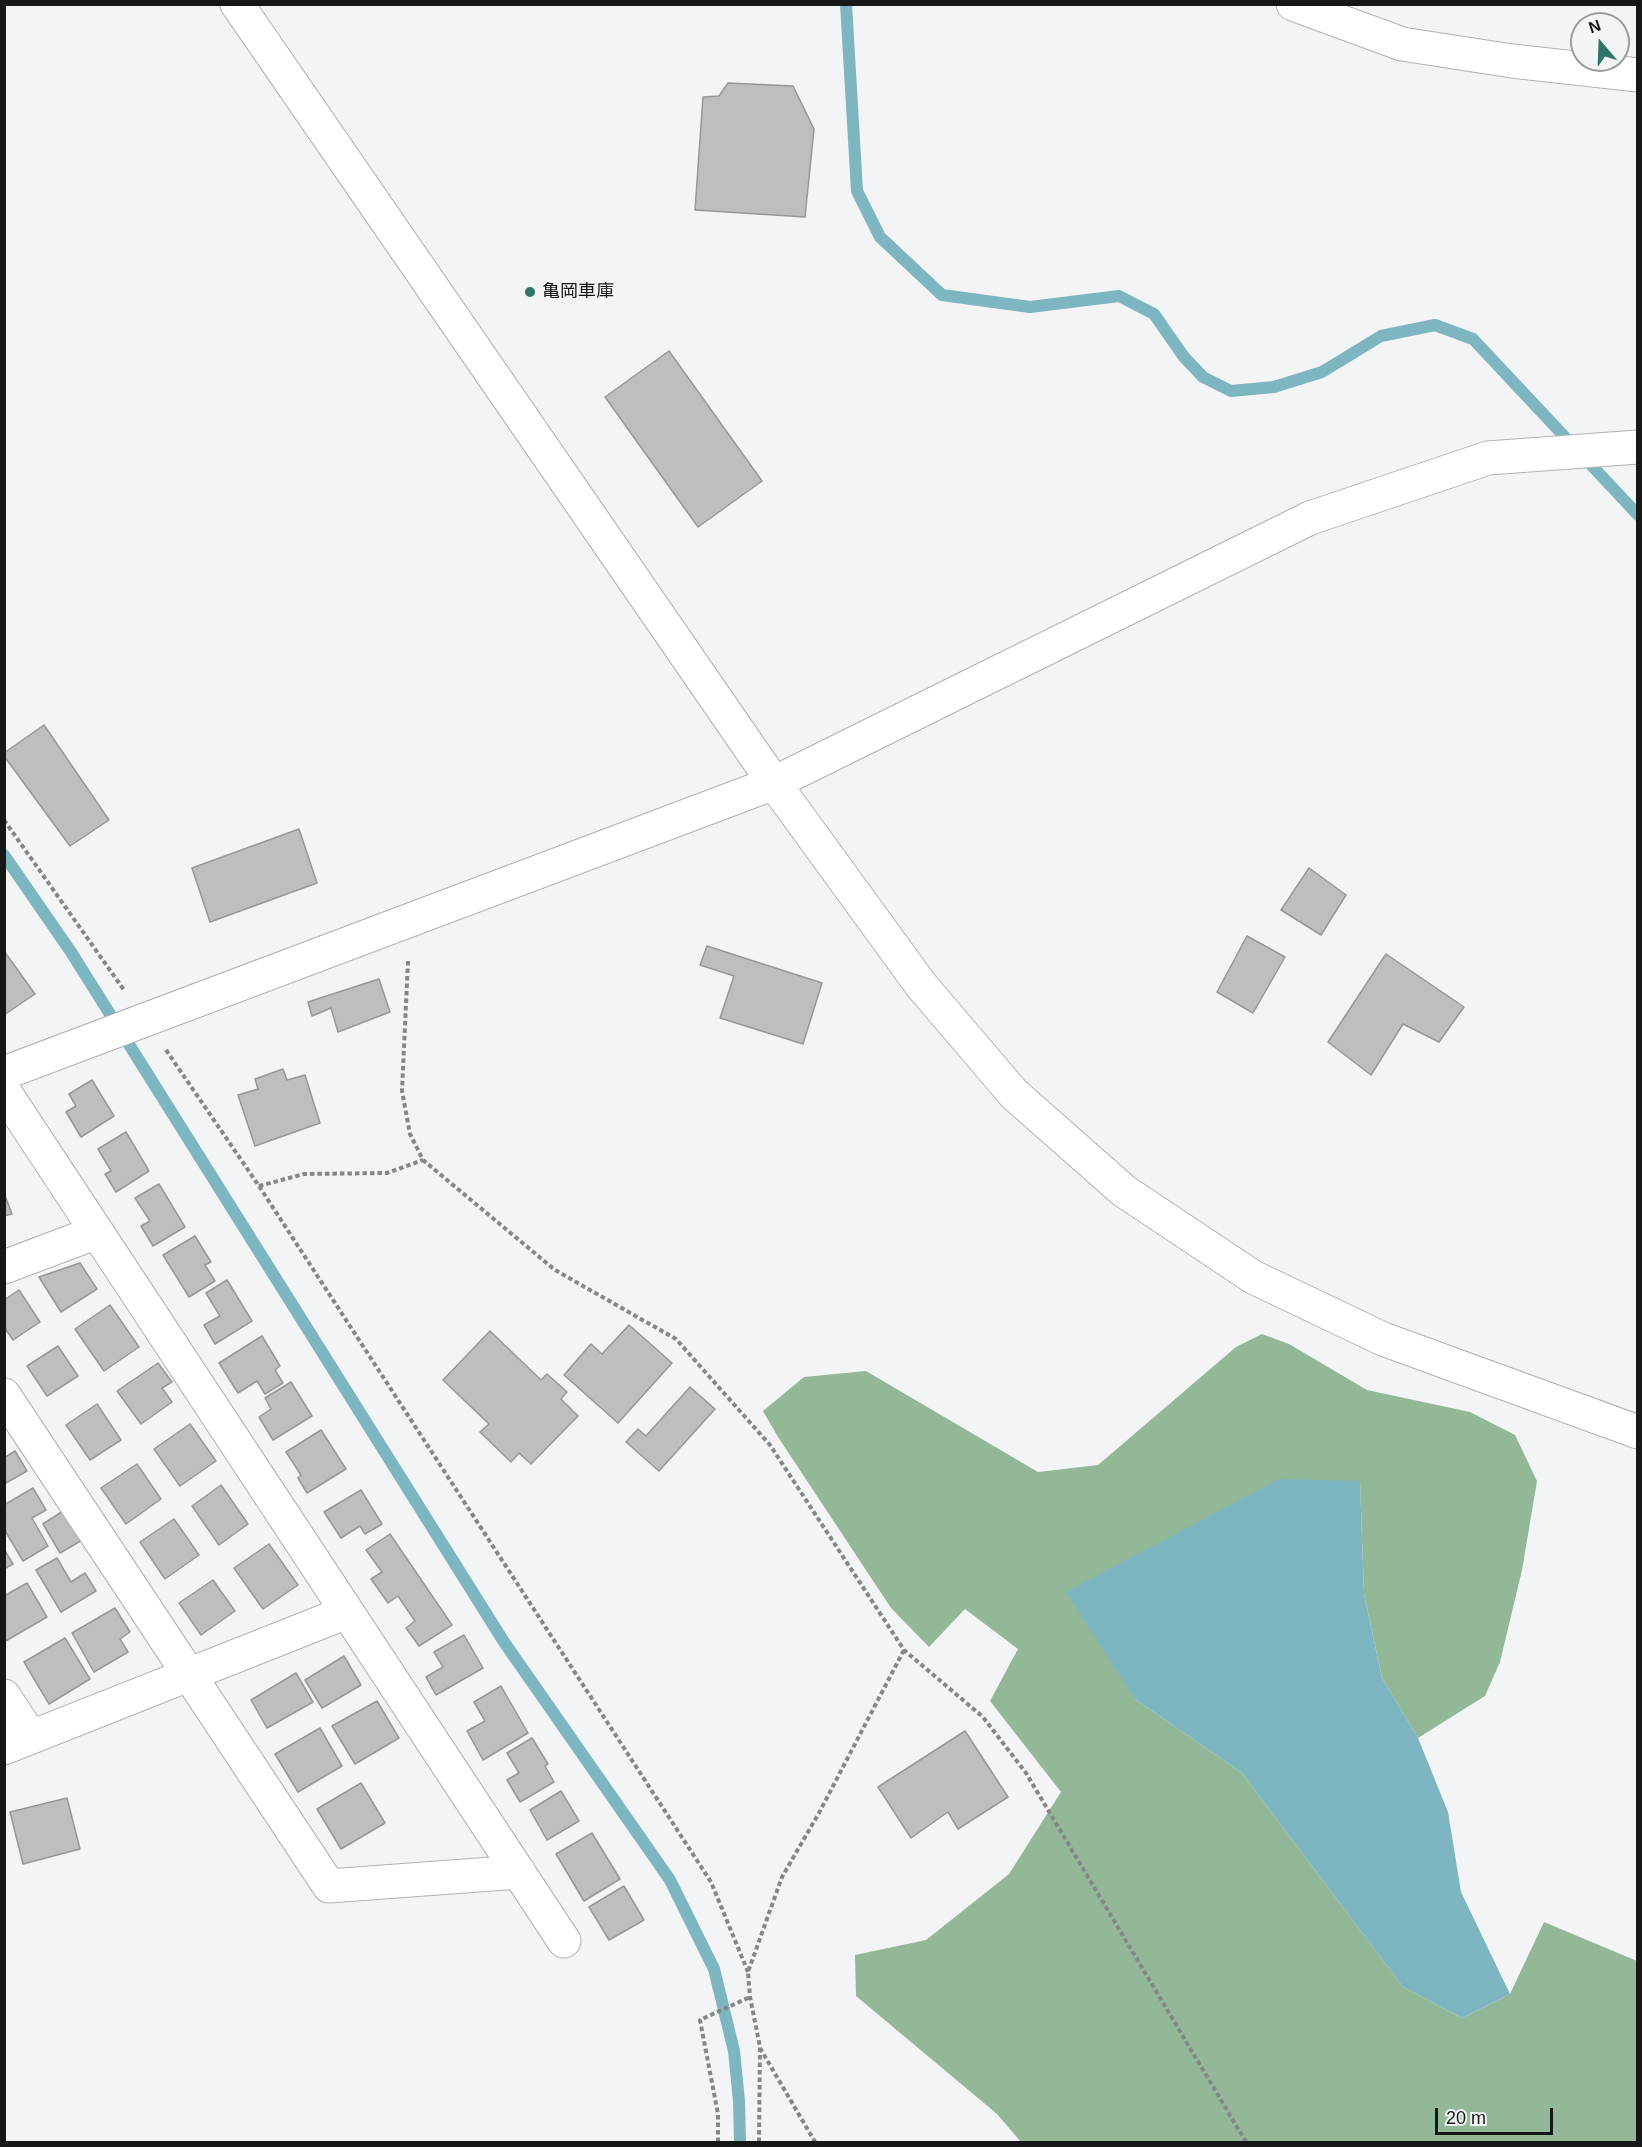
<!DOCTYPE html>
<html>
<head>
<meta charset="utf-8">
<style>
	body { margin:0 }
	#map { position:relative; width:1642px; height:2147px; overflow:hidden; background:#f3f4f6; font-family:Helvetica,sans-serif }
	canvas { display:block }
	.frame { position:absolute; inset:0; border:6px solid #161717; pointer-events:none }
	.north { position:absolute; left:1570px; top:12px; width:60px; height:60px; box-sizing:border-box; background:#f3f4f6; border:2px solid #9b9c9d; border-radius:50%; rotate:341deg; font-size:16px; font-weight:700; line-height:24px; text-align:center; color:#161717 }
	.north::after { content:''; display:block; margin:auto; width:21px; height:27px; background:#2f7468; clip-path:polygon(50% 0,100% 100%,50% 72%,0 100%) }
	.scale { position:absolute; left:1435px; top:2108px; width:118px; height:27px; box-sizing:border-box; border:3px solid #161717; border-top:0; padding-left:8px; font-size:18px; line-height:21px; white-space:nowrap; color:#161717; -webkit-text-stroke:4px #f3f4f6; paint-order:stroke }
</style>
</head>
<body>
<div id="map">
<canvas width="1642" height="2147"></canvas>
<div class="frame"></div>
<div class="north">N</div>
<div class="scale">20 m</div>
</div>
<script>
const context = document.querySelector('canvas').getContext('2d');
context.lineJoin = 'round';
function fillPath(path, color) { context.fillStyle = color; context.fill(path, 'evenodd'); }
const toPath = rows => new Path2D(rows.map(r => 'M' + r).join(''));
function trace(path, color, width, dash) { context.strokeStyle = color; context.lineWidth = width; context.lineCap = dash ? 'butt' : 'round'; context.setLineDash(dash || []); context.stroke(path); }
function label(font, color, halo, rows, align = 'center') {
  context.font = font + ' Helvetica,"Noto Sans JP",sans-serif'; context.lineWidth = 4.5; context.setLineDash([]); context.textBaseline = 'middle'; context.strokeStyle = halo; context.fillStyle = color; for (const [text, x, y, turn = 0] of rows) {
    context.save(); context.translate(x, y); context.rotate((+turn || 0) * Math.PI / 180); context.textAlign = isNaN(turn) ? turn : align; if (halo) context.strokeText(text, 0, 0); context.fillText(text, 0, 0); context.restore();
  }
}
const forest = toPath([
	[1262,1334,1289,1344,1367,1390,1470,1412,1515,1435,1537,1481,1522,1570,1500,1662,1485,1696,1418,1738,1382,1678,1364,1594,1360,1481,1135,1699,1242,1773,1403,1987,1462,2018,1510,1994,1544,1922,1637,1961,1637,2142,1021,2142,997,2114,856,1996,855,1955,926,1940,1009,1874,1061,1792,990,1701,1018,1649,965,1609,929,1647,891,1608,778,1437,763,1411,804,1377,866,1371,1038,1472,1098,1465,1236,1347]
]);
const water = toPath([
	[1279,1479,1360,1481,1364,1594,1382,1678,1418,1738,1448,1812,1461,1892,1510,1994,1462,2018,1403,1987,1242,1773,1135,1699,1066,1592]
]);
const stream = toPath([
	[846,4,857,191,880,237,942,295,1030,307,1119,296,1154,314,1184,357,1203,377,1231,391,1274,387,1322,372,1381,336,1435,325,1473,339,1638,515],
	[4,855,71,952,504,1642,670,1880,714,1969,734,2051,739,2101,740,2142]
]);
const building = toPath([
	[728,83,793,86,814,129,805,217,695,210,703,97,719,96,728,83],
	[669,351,762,481,698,527,605,397,669,351],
	[44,725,109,820,70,846,4,756,4,753,44,725],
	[299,829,317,883,210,922,192,868,299,829],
	[1309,868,1346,895,1321,935,1281,910,1309,868],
	[1247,936,1285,957,1253,1013,1217,992,1247,936],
	[707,946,822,983,803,1044,720,1018,734,976,700,965,707,946],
	[4,951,35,994,4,1015,4,951],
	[1386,954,1464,1007,1439,1042,1403,1024,1371,1075,1328,1042,1386,954],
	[379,979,390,1012,338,1032,331,1008,312,1016,308,1002,379,979],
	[283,1069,287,1080,305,1075,320,1123,255,1146,238,1095,258,1089,255,1079,283,1069],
	[92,1080,114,1116,81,1137,66,1112,76,1106,69,1094,92,1080],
	[126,1132,149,1171,116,1192,105,1174,111,1171,98,1149,126,1132],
	[159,1184,185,1227,153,1246,141,1226,150,1221,135,1198,159,1184],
	[4,1193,12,1214,4,1216,4,1193],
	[195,1236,211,1262,205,1265,215,1281,189,1297,163,1255,195,1236],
	[80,1263,97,1289,61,1312,39,1277,80,1263],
	[227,1280,252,1321,215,1344,204,1325,220,1316,206,1293,227,1280],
	[19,1290,40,1322,13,1340,4,1327,4,1300,19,1290],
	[110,1305,139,1347,104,1371,75,1329,110,1305],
	[629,1325,672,1363,618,1423,564,1375,591,1344,602,1354,629,1325],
	[490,1331,541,1380,547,1374,567,1392,561,1399,578,1416,531,1464,519,1453,511,1462,480,1432,489,1424,443,1380,490,1331],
	[262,1336,280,1366,275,1370,283,1383,265,1394,257,1381,238,1393,219,1363,262,1336],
	[58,1346,78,1376,47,1396,27,1366,58,1346],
	[158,1363,172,1382,162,1388,172,1402,141,1424,117,1391,158,1363],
	[291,1382,312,1416,273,1440,259,1417,271,1409,265,1398,291,1382],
	[690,1387,715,1409,659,1471,626,1442,638,1429,646,1436,690,1387],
	[97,1404,121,1440,90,1460,66,1425,97,1404],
	[190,1424,216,1461,180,1486,154,1449,190,1424],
	[321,1430,346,1469,307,1493,298,1478,301,1475,286,1452,321,1430],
	[15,1451,27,1471,4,1484,4,1458,15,1451],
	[137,1464,161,1499,126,1524,101,1488,137,1464],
	[221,1485,248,1524,219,1545,192,1506,221,1485],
	[33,1488,46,1510,32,1518,48,1546,23,1561,4,1529,4,1505,33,1488],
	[361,1490,382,1524,365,1534,360,1526,341,1538,324,1512,361,1490],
	[66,1509,84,1539,60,1553,43,1524,66,1509],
	[174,1519,199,1555,165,1579,140,1542,174,1519],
	[390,1534,452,1625,419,1646,406,1628,415,1621,398,1596,388,1603,371,1579,382,1572,366,1550,390,1534],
	[269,1544,298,1585,263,1609,234,1568,269,1544],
	[4,1549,13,1564,4,1569,4,1549],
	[57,1558,71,1582,85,1573,96,1591,61,1612,36,1570,57,1558],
	[213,1580,235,1611,201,1635,179,1603,213,1580],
	[27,1583,47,1617,4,1642,4,1596,27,1583],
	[115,1608,130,1632,120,1639,128,1652,94,1672,72,1633,115,1608],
	[464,1635,483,1668,436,1695,426,1677,443,1667,434,1652,464,1635],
	[65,1638,90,1679,49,1704,24,1662,65,1638],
	[344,1656,361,1685,322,1708,305,1680,344,1656],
	[296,1673,313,1702,267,1728,251,1700,296,1673],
	[501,1686,528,1733,483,1760,467,1731,485,1721,474,1702,501,1686],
	[377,1701,399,1738,355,1764,332,1726,377,1701],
	[320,1728,342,1766,298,1792,275,1754,320,1728],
	[965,1731,1008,1797,958,1829,948,1812,911,1838,878,1787,965,1731],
	[532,1738,548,1764,545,1766,554,1782,520,1802,507,1780,519,1773,507,1753,532,1738],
	[361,1783,385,1823,341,1849,317,1809,361,1783],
	[561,1791,579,1821,547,1840,530,1810,561,1791],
	[67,1798,80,1849,23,1864,10,1812,67,1798],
	[592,1833,620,1879,584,1901,556,1854,592,1833],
	[624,1886,644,1920,609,1940,589,1907,624,1886]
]);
const path = toPath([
	[4,820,124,990],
	[408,961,402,1091,410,1134,423,1160,555,1270,676,1339,770,1445,904,1650,983,1717,1026,1773,1246,2142],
	[166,1050,259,1186,711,1882,748,1972],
	[259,1186,304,1174,387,1173,423,1160],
	[760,2048,815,2142],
	[718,2142,718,2114,700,2020,750,1997],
	[759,2142,760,2047,750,1997,748,1972,782,1877,819,1813,904,1650]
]);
const street = toPath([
	[1293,4,1402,44,1512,61,1638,75],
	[4,1091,564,1941],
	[4,1267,97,1232],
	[4,1395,329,1886,519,1872],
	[4,1696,31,1737],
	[4,1748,347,1612]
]);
const secondary = toPath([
	[237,4,774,783,921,985,1014,1094,1124,1191,1253,1277,1383,1339,1638,1432],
	[4,1073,774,783,1310,518,1488,458,1638,447]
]);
const markers = [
	[530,292,6,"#2f7468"]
];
const poiNames = [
	["亀岡車庫",542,292]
];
fillPath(forest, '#93b898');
fillPath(water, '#7db6c1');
trace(stream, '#7db6c1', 12);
fillPath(building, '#bebec0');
trace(building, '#979799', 1.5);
trace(street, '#b0b1b3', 35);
trace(secondary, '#b0b1b3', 35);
trace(path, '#858687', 4, [4.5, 3]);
trace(street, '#fff', 33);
trace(secondary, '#fff', 33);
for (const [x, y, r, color] of markers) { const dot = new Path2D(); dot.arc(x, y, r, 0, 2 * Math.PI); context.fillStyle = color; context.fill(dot); trace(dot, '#f3f4f6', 2); }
label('18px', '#161717', '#f3f4f6', poiNames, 'left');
</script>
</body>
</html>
